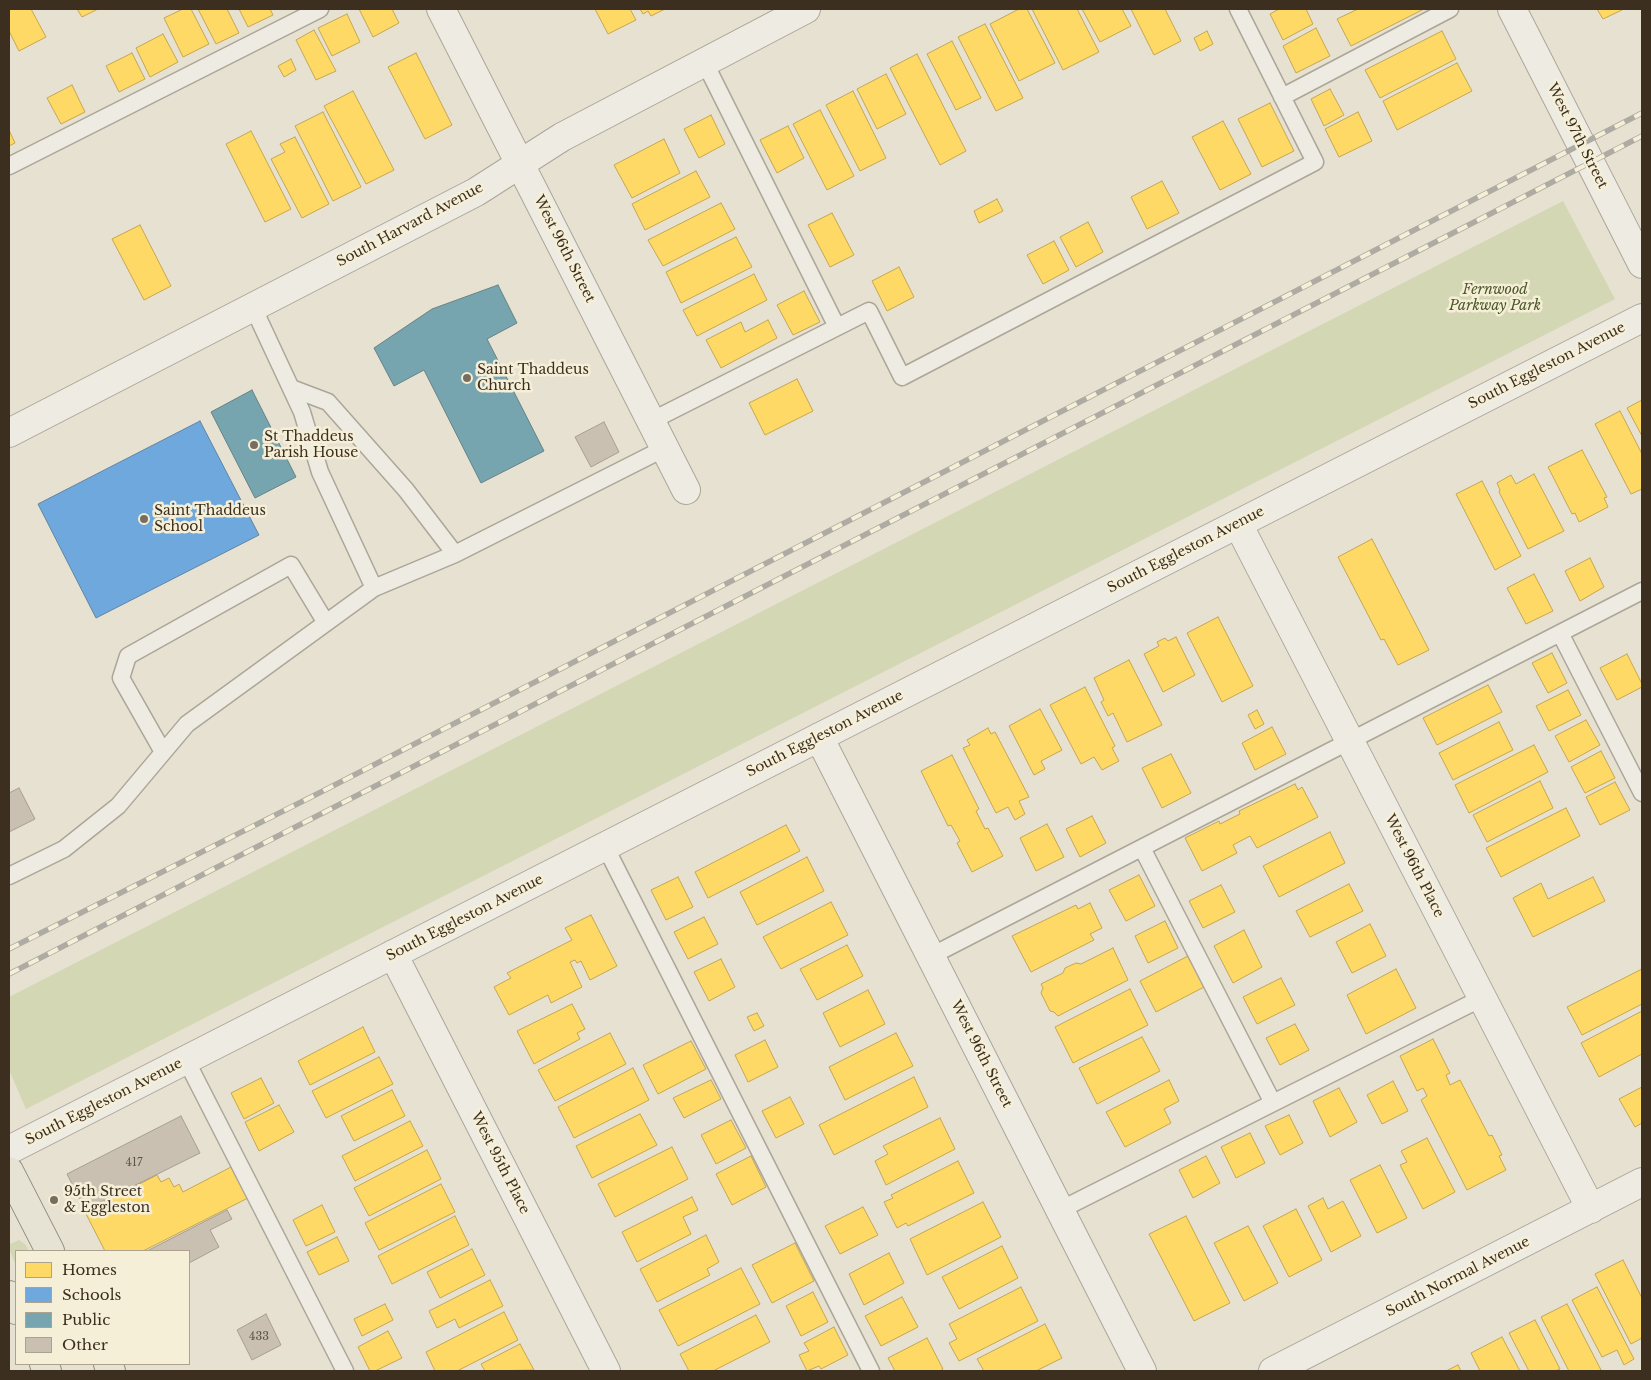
<!DOCTYPE html>
<html>
<head>
<meta charset="utf-8">
<style>
	body { margin:0 }
	#map { position:relative; width:1651px; height:1380px; overflow:hidden; background:#e6e1d1; font-family:"Libre Baskerville",serif }
	canvas { display:block }
	.frame { position:absolute; inset:0; border:10px solid #3c2f20; pointer-events:none }
	.legend { position:absolute; left:15px; top:1250px; width:175px; height:115px; box-sizing:border-box; background:#f6efd8; border:1px solid #aca28e; margin:0; padding:6px 9px; list-style:none; font-size:15px; color:#3c2f20 }
	.legend li { display:flex; align-items:center; gap:10px; height:25px }
	.legend b { width:25px; border:1px solid #aca28e }
</style>
</head>
<body>
<div id="map">
<canvas width="1651" height="1380"></canvas>
<div class="frame"></div>
<ul class="legend">
<li><b style="height:14px;background:#ffd966"></b>Homes</li>
<li><b style="height:14px;background:#6fa8dc"></b>Schools</li>
<li><b style="height:14px;background:#76a5af"></b>Public</li>
<li><b style="height:14px;background:#cac0b2"></b>Other</li>
</ul>
</div>
<script>
const context = document.querySelector('canvas').getContext('2d');
context.lineJoin = 'round';
function fillPath(path, color) { context.fillStyle = color; context.fill(path, 'evenodd'); }
const toPath = rows => new Path2D(rows.map(r => 'M' + r).join(''));
function trace(path, color, width, dash) { context.strokeStyle = color; context.lineWidth = width; context.lineCap = dash ? 'butt' : 'round'; context.setLineDash(dash || []); context.stroke(path); }
function label(font, color, halo, rows, align = 'center') {
  context.font = font + ' "Libre Baskerville",serif'; context.lineWidth = 5; context.setLineDash([]); context.textBaseline = 'middle'; context.strokeStyle = halo; context.fillStyle = color; for (const [text, x, y, turn = 0] of rows) {
    context.save(); context.translate(x, y); context.rotate((+turn || 0) * Math.PI / 180); context.textAlign = isNaN(turn) ? turn : align; if (halo) context.strokeText(text, 0, 0); context.fillText(text, 0, 0); context.restore();
  }
}
const green = toPath([
	[1563,201,1615,299,26,1109,9,1070,9,997],
	[19,1240,25,1244,29,1251,16,1251,16,1266,9,1249,10,1244]
]);
const homes = toPath([
	[9,9,31,9,46,37,19,51,9,31,9,9],
	[77,9,98,9,82,17,77,9],
	[183,9,191,9,209,44,183,57,164,18,183,9],
	[198,9,227,9,239,33,216,44,198,9],
	[239,9,270,9,273,15,248,27,239,9],
	[359,9,392,9,399,23,373,37,359,9],
	[595,9,630,9,636,20,608,34,595,9],
	[640,9,665,9,651,16,648,11,643,14,640,9],
	[1019,9,1027,9,1055,63,1019,81,990,24,1019,9],
	[1032,9,1077,9,1099,52,1063,70,1032,9],
	[1082,9,1122,9,1131,26,1100,42,1082,9],
	[1131,9,1165,9,1181,41,1154,55,1131,9],
	[1279,9,1306,9,1313,24,1283,40,1270,14,1279,9],
	[1358,9,1424,9,1351,46,1337,19,1358,9],
	[1597,9,1624,9,1603,19,1597,9],
	[347,14,360,42,332,56,318,28,347,14],
	[985,24,1023,98,996,111,958,37,985,24],
	[1316,28,1330,56,1296,73,1283,46,1316,28],
	[314,30,336,71,316,80,296,40,314,30],
	[1207,31,1213,44,1200,51,1194,38,1207,31],
	[1442,31,1456,59,1380,98,1365,70,1442,31],
	[163,34,178,62,150,77,136,48,163,34],
	[952,41,981,98,956,110,927,54,952,41],
	[132,53,145,79,119,92,106,66,132,53],
	[416,53,452,125,425,139,388,67,416,53],
	[917,54,966,151,940,165,890,68,917,54],
	[291,59,296,70,284,77,278,66,291,59],
	[1457,63,1472,91,1397,130,1383,101,1457,63],
	[886,74,906,114,877,129,857,89,886,74],
	[72,85,85,112,61,124,47,98,72,85],
	[1330,89,1344,115,1324,126,1311,99,1330,89],
	[353,91,394,170,366,184,324,106,353,91],
	[853,91,886,158,860,171,826,105,853,91],
	[1270,103,1294,151,1262,167,1238,119,1270,103],
	[820,110,854,176,827,190,793,124,820,110],
	[323,112,361,187,333,201,295,126,323,112],
	[1358,112,1372,141,1339,157,1325,129,1358,112],
	[711,115,725,144,699,158,684,129,711,115],
	[1223,121,1251,174,1220,190,1192,137,1223,121],
	[788,126,804,158,777,173,760,140,788,126],
	[9,130,15,143,9,146,9,130],
	[251,131,291,209,265,222,226,144,251,131],
	[295,137,329,204,302,218,271,159,285,152,280,144,295,137],
	[664,139,680,173,632,198,614,165,664,139],
	[696,171,710,197,645,230,632,204,696,171],
	[1162,181,1179,213,1147,229,1131,197,1162,181],
	[997,199,1003,211,979,223,974,211,997,199],
	[721,203,735,229,663,266,648,240,721,203],
	[832,213,854,255,830,267,808,225,832,213],
	[1088,222,1103,252,1076,267,1060,237,1088,222],
	[140,225,171,286,144,300,112,239,140,225],
	[736,237,752,267,681,303,666,272,736,237],
	[1054,241,1069,270,1043,284,1027,255,1054,241],
	[899,267,914,297,887,311,872,281,899,267],
	[754,274,767,300,697,336,683,310,754,274],
	[804,291,820,322,793,335,777,305,804,291],
	[768,320,777,338,721,368,706,340,741,322,745,332,768,320],
	[797,379,813,411,765,435,749,403,797,379],
	[1642,400,1642,436,1627,408,1642,400],
	[1620,411,1642,454,1642,489,1631,494,1595,424,1620,411],
	[1582,450,1607,497,1604,498,1608,507,1579,522,1575,513,1572,514,1548,467,1582,450],
	[1534,474,1564,531,1528,549,1499,492,1500,490,1497,483,1511,475,1516,484,1534,474],
	[1482,481,1521,556,1495,570,1456,494,1482,481],
	[1372,539,1429,650,1398,665,1384,639,1381,640,1338,557,1372,539],
	[1590,558,1604,587,1580,601,1565,571,1590,558],
	[1534,574,1553,611,1526,624,1507,588,1534,574],
	[1218,617,1253,686,1222,702,1187,633,1218,617],
	[1176,637,1195,675,1163,692,1144,654,1159,646,1157,642,1165,638,1168,641,1176,637],
	[1552,653,1567,683,1548,693,1532,663,1552,653],
	[1627,654,1642,684,1642,687,1617,700,1600,668,1627,654],
	[1129,660,1162,725,1127,742,1113,713,1108,716,1101,702,1104,700,1094,678,1129,660],
	[1488,685,1502,712,1437,745,1423,718,1488,685],
	[1085,687,1115,746,1112,748,1119,761,1102,770,1094,757,1081,764,1050,705,1085,687],
	[1568,690,1581,715,1549,731,1536,706,1568,690],
	[1040,709,1062,750,1041,761,1045,769,1034,775,1009,726,1040,709],
	[1257,710,1264,724,1255,729,1248,715,1257,710],
	[1586,720,1600,745,1569,762,1555,736,1586,720],
	[1499,722,1513,750,1453,780,1439,753,1499,722],
	[1272,727,1286,754,1255,770,1242,743,1272,727],
	[988,728,991,734,995,732,1029,797,1019,801,1025,814,1015,820,1008,807,996,813,963,748,970,745,967,740,988,728],
	[1534,745,1548,772,1469,813,1455,785,1534,745],
	[1601,751,1615,778,1585,793,1571,767,1601,751],
	[1171,754,1191,793,1162,808,1142,768,1171,754],
	[952,755,979,809,976,811,985,829,988,828,1003,856,972,872,957,843,960,841,951,825,948,826,921,771,952,755],
	[1540,781,1553,808,1487,842,1473,815,1540,781],
	[1615,782,1630,810,1600,825,1586,797,1615,782],
	[1295,784,1298,790,1302,787,1318,817,1257,848,1250,836,1233,845,1237,853,1202,871,1185,838,1219,821,1220,824,1240,814,1239,811,1295,784],
	[1566,808,1580,836,1501,877,1486,848,1566,808],
	[1092,816,1106,843,1080,857,1066,829,1092,816],
	[1047,824,1064,857,1036,871,1020,838,1047,824],
	[786,825,800,851,708,898,695,872,786,825],
	[1330,832,1345,863,1279,897,1263,866,1330,832],
	[807,857,824,891,757,925,740,892,807,857],
	[1139,875,1155,906,1126,921,1109,890,1139,875],
	[678,877,693,907,666,920,651,890,678,877],
	[1593,877,1605,901,1533,937,1513,898,1541,883,1548,899,1593,877],
	[1349,884,1363,911,1310,937,1296,911,1349,884],
	[1221,885,1235,912,1203,928,1189,901,1221,885],
	[831,902,848,935,781,969,763,937,831,902],
	[1090,903,1102,928,1090,934,1094,940,1031,972,1012,936,1076,905,1078,909,1090,903],
	[591,915,617,966,590,980,581,961,577,963,575,960,570,962,582,987,551,1003,548,995,509,1015,494,987,511,978,507,973,572,940,565,928,591,915],
	[704,917,718,944,688,959,674,932,704,917],
	[1165,921,1178,948,1148,963,1135,936,1165,921],
	[1370,924,1386,956,1352,973,1336,942,1370,924],
	[1244,930,1262,967,1233,983,1214,946,1244,930],
	[847,945,863,976,817,1000,800,969,847,945],
	[1113,948,1128,980,1058,1016,1054,1012,1050,1011,1041,993,1043,988,1041,984,1063,973,1065,968,1076,963,1081,964,1113,948],
	[1188,956,1204,987,1156,1012,1140,981,1188,956],
	[721,959,735,987,709,1001,694,972,721,959],
	[1396,969,1416,1008,1366,1034,1347,995,1396,969],
	[1642,969,1642,1004,1582,1035,1567,1007,1642,969],
	[1281,978,1295,1005,1257,1024,1243,997,1281,978],
	[1130,989,1148,1025,1073,1063,1055,1027,1130,989],
	[868,990,885,1024,840,1047,823,1013,868,990],
	[572,1004,585,1029,577,1033,580,1039,534,1064,517,1031,572,1004],
	[1642,1011,1642,1054,1599,1077,1581,1043,1642,1011],
	[757,1013,764,1026,754,1031,747,1017,757,1013],
	[1295,1024,1309,1050,1280,1065,1266,1038,1295,1024],
	[363,1027,375,1052,310,1085,298,1061,363,1027],
	[610,1033,626,1064,555,1101,538,1070,610,1033],
	[896,1033,913,1066,845,1100,829,1067,896,1033],
	[1142,1037,1160,1071,1097,1104,1079,1068,1142,1037],
	[1433,1039,1450,1073,1446,1075,1450,1085,1460,1080,1489,1136,1492,1135,1502,1155,1499,1156,1506,1170,1467,1190,1421,1100,1427,1096,1423,1088,1417,1091,1400,1056,1433,1039],
	[765,1040,778,1067,748,1082,735,1055,765,1040],
	[691,1041,706,1069,658,1094,643,1065,691,1041],
	[379,1057,393,1084,326,1118,312,1091,379,1057],
	[633,1068,649,1100,574,1138,558,1107,633,1068],
	[914,1077,928,1107,834,1155,819,1125,914,1077],
	[261,1078,274,1103,244,1119,231,1093,261,1078],
	[711,1080,721,1099,684,1118,673,1098,711,1080],
	[1169,1080,1179,1101,1164,1109,1171,1123,1125,1147,1106,1112,1169,1080],
	[1393,1081,1408,1111,1382,1124,1367,1095,1393,1081],
	[1642,1087,1642,1123,1635,1127,1619,1099,1642,1087],
	[1339,1088,1357,1122,1330,1137,1313,1101,1339,1088],
	[392,1090,405,1116,354,1141,341,1116,392,1090],
	[790,1097,804,1124,776,1138,762,1111,790,1097],
	[279,1105,294,1132,259,1151,245,1122,279,1105],
	[640,1114,657,1145,592,1178,576,1146,640,1114],
	[1289,1115,1303,1143,1280,1155,1265,1126,1289,1115],
	[940,1118,955,1149,886,1185,875,1161,888,1154,883,1146,940,1118],
	[731,1120,746,1148,716,1164,701,1135,731,1120],
	[410,1121,423,1146,355,1181,342,1156,410,1121],
	[1250,1133,1265,1163,1236,1178,1221,1147,1250,1133],
	[1427,1138,1455,1192,1423,1209,1400,1165,1407,1162,1401,1151,1427,1138],
	[672,1147,688,1179,615,1217,598,1184,672,1147],
	[427,1150,441,1179,369,1216,354,1188,427,1150],
	[751,1156,766,1187,732,1205,716,1174,751,1156],
	[1206,1156,1220,1183,1193,1198,1179,1170,1206,1156],
	[958,1161,974,1193,908,1226,906,1223,897,1228,884,1202,893,1198,891,1195,958,1161],
	[1380,1165,1407,1218,1377,1233,1350,1180,1380,1165],
	[231,1167,248,1198,143,1251,105,1251,85,1212,157,1175,161,1182,169,1178,174,1187,179,1184,183,1192,231,1167],
	[441,1184,455,1212,379,1250,365,1223,441,1184],
	[692,1197,698,1210,683,1217,691,1234,637,1262,622,1232,692,1197],
	[1323,1198,1328,1209,1343,1201,1361,1236,1331,1252,1308,1206,1323,1198],
	[983,1202,1001,1237,927,1275,910,1239,983,1202],
	[322,1205,335,1232,306,1246,293,1220,322,1205],
	[863,1207,878,1235,840,1254,825,1226,863,1207],
	[1296,1209,1322,1260,1289,1277,1263,1226,1296,1209],
	[455,1216,469,1245,392,1284,378,1256,455,1216],
	[1186,1216,1230,1303,1194,1321,1149,1234,1186,1216],
	[1248,1226,1278,1283,1244,1301,1214,1243,1248,1226],
	[706,1235,719,1262,707,1269,710,1275,657,1302,640,1269,706,1235],
	[337,1237,349,1261,319,1275,307,1252,337,1237],
	[795,1243,814,1281,772,1303,752,1265,795,1243],
	[1002,1246,1018,1278,959,1309,942,1277,1002,1246],
	[472,1249,485,1275,440,1298,427,1272,472,1249],
	[889,1253,904,1283,864,1305,849,1274,889,1253],
	[1623,1260,1642,1298,1642,1338,1631,1344,1595,1274,1623,1260],
	[741,1268,760,1304,678,1346,659,1310,741,1268],
	[490,1280,503,1306,459,1328,455,1319,437,1328,429,1311,490,1280],
	[1021,1287,1038,1321,959,1361,949,1343,957,1339,949,1324,1021,1287],
	[1597,1287,1634,1359,1624,1365,1617,1350,1602,1357,1572,1300,1597,1287],
	[813,1292,828,1322,801,1336,786,1306,813,1292],
	[902,1297,918,1327,881,1346,865,1316,902,1297],
	[385,1304,393,1320,362,1336,354,1319,385,1304],
	[1567,1304,1601,1370,1598,1371,1569,1371,1541,1317,1567,1304],
	[504,1312,518,1340,457,1371,435,1371,426,1352,504,1312],
	[756,1315,770,1342,713,1371,689,1371,680,1354,756,1315],
	[1535,1320,1560,1369,1555,1371,1529,1371,1509,1333,1535,1320],
	[1045,1324,1062,1358,1036,1371,984,1371,977,1359,1045,1324],
	[834,1327,848,1355,821,1369,819,1366,807,1371,799,1355,809,1351,804,1343,834,1327],
	[388,1331,402,1358,375,1371,370,1371,358,1347,388,1331],
	[1502,1337,1520,1371,1480,1371,1471,1353,1502,1337],
	[927,1338,943,1369,940,1371,895,1371,888,1358,927,1338],
	[520,1344,534,1370,485,1371,481,1364,520,1344],
	[1458,1365,1461,1371,1446,1371,1458,1365]
]);
const schools = toPath([
	[200,421,259,535,96,618,38,504,200,421]
]);
const public = toPath([
	[498,285,517,323,487,339,544,451,481,483,424,370,394,386,374,348,432,309,498,285],
	[252,390,296,477,255,498,211,412,252,390]
]);
const building = toPath([
	[604,422,619,452,591,467,575,437,604,422],
	[19,788,35,819,9,832,9,793,19,788],
	[181,1116,200,1153,85,1210,67,1174,181,1116],
	[227,1210,232,1219,210,1230,219,1247,189,1263,189,1251,147,1251,227,1210],
	[266,1314,281,1345,252,1360,237,1330,266,1314]
]);
const lane = toPath([
	[704,61,837,327],
	[1282,97,1450,9],
	[9,166,320,9],
	[253,307,302,412,320,472,374,588,455,554,665,448],
	[291,388,328,402,406,490,455,554],
	[651,421,869,311,902,377,1315,162,1238,9],
	[1560,633,1642,793],
	[163,752,121,678,128,656,291,565,326,623],
	[605,846,871,1371],
	[1142,848,1273,1103],
	[9,876,64,849,118,806,187,724,374,588],
	[931,956,1642,591],
	[186,1060,345,1371],
	[1060,1210,1482,998]
]);
const street = toPath([
	[441,9,686,490],
	[1512,9,1642,264],
	[9,433,476,192,562,137,806,9],
	[1238,524,1591,1209],
	[819,737,1142,1371],
	[393,954,606,1371],
	[9,1150,1642,318],
	[1273,1371,1642,1182]
]);
const primary = toPath([
	[9,1171,50,1251],
	[9,1295,16,1310],
	[44,1364,47,1371],
	[108,1364,111,1371]
]);
const rail = toPath([
	[9,949,321,792,1642,113],
	[9,974,1642,136]
]);
const markers = [
	[467,378,5,"#786d5e"],
	[254,445,5,"#786d5e"],
	[144,519,5,"#786d5e"],
	[54,1200,5,"#786d5e"]
];
const numberNames = [
	["417",134,1163],
	["433",259,1337]
];
const streetNames = [
	["West 97th Street",1577,136,63],
	["South Harvard Avenue",410,225,-28],
	["West 96th Street",564,249,63],
	["South Eggleston Avenue",1547,366,-27],
	["South Eggleston Avenue",1186,550,-27],
	["South Eggleston Avenue",825,734,-27],
	["West 96th Place",1414,866,63],
	["South Eggleston Avenue",465,918,-27],
	["West 96th Street",981,1054,63],
	["South Eggleston Avenue",104,1102,-27],
	["West 95th Place",500,1163,63],
	["South Normal Avenue",1458,1277,-27]
];
const parkNames = [
	["Fernwood",1495,290],
	["Parkway Park",1495,306]
];
const poiNames = [
	["Saint Thaddeus",477,370],
	["Church",477,386],
	["St Thaddeus",264,437],
	["Parish House",264,453],
	["Saint Thaddeus",154,511],
	["School",154,527],
	["95th Street",64,1192],
	["& Eggleston",64,1208]
];
fillPath(green, '#d4d7b3');
fillPath(homes, '#ffd966');
trace(homes, '#c4a651', 1);
fillPath(schools, '#6fa8dc');
trace(schools, '#6084a4', 1);
fillPath(public, '#76a5af');
trace(public, '#658284', 1);
fillPath(building, '#cac0b2');
trace(building, '#a79d90', 1);
trace(lane, '#aca699', 19);
trace(street, '#aca699', 30);
trace(primary, '#918b80', 30);
trace(lane, '#eeebe2', 16);
trace(street, '#eeebe2', 28);
trace(primary, '#e6e2d4', 28);
trace(rail, '#aeaba2', 5.5);
trace(rail, '#f6efd8', 4, [11]);
for (const [x, y, r, color] of markers) { const dot = new Path2D(); dot.arc(x, y, r, 0, 2 * Math.PI); context.fillStyle = color; context.fill(dot); trace(dot, '#f6efd8', 2); }
label('11px', '#605344', null, numberNames);
label('14px', '#3c2f20', '#f6efd8', streetNames);
label('italic 14px', '#495827', '#f6efd8', parkNames);
label('14px', '#3c2f20', '#f6efd8', poiNames, 'left');
</script>
</body>
</html>
